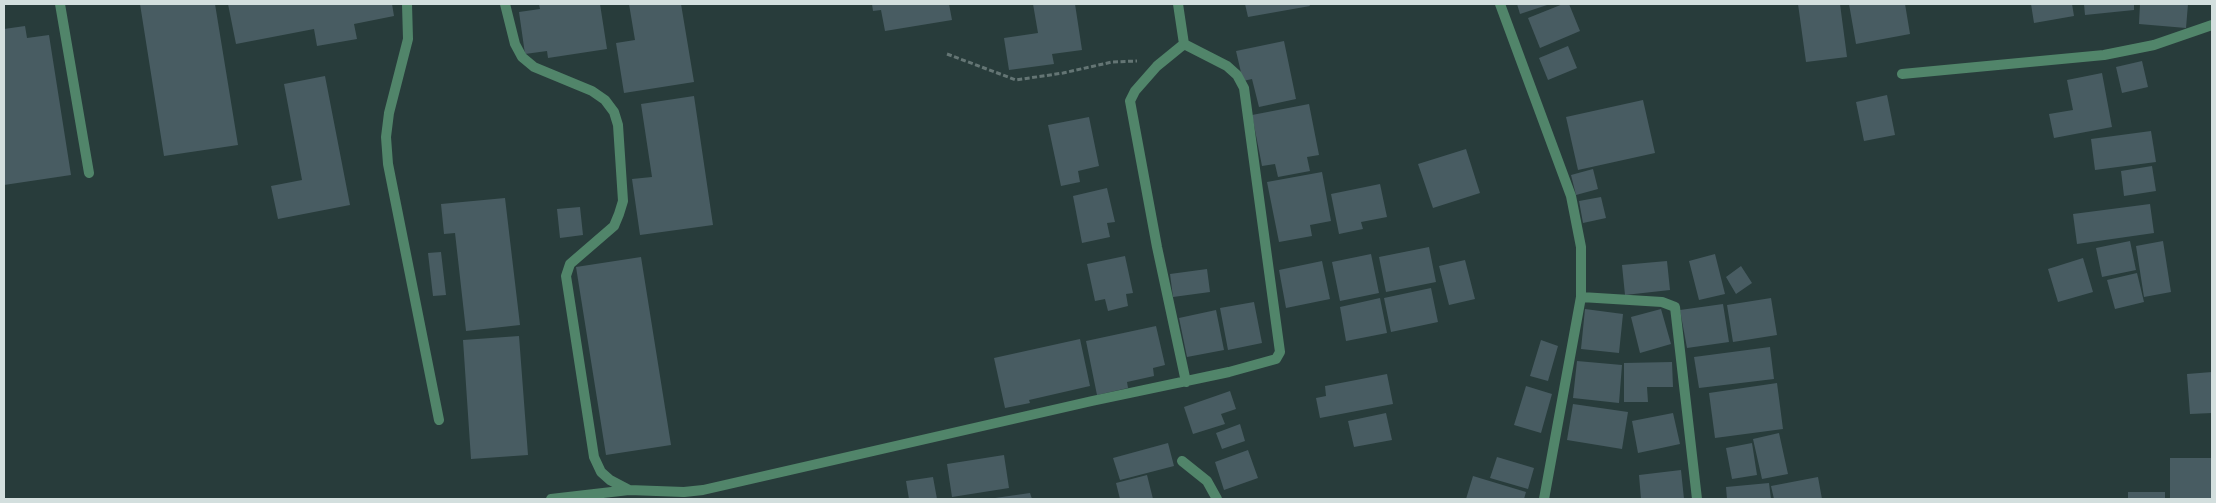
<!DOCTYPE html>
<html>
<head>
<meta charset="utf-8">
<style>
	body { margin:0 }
	#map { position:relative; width:2216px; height:503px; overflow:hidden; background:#283c3b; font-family:Signika,sans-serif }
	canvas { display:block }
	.frame { position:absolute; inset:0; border:5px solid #d3dfde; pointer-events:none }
</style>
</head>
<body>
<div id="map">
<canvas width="2216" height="503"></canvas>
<div class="frame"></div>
</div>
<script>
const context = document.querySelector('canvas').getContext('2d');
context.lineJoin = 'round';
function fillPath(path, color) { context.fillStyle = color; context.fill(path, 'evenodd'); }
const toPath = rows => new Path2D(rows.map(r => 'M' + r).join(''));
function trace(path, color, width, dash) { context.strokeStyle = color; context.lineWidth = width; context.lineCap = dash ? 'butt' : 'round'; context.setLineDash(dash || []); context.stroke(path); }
const building = toPath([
	[140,4,215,4,238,145,164,156],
	[228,4,392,4,394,16,354,24,357,39,317,46,314,29,236,44],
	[539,4,600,4,607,49,548,58,547,51,525,54,519,12,540,9],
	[629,4,681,4,694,82,624,93,616,43,635,40],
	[872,4,949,4,952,20,885,31,881,10,873,11],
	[1033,4,1075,4,1082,50,1052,54,1054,64,1009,70,1004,38,1038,33],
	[1245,4,1309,4,1310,6,1248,17],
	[1517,4,1550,4,1520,14],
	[1563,4,1569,4,1580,31,1540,48,1528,18],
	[1798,4,1840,4,1847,57,1806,62],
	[1849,4,1905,4,1910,34,1856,44],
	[2031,4,2072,4,2074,16,2034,23],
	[2084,4,2134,4,2134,10,2085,15],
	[2140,4,2188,4,2186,28,2139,24],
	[25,26,27,38,49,35,71,175,4,185,4,29],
	[1284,41,1296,99,1259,107,1252,79,1243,81,1236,51],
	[1568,46,1577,68,1548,80,1539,58],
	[2142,61,2148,87,2122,93,2116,67],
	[2102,73,2112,127,2054,138,2049,114,2073,110,2067,80],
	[325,76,350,205,278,219,271,186,302,180,284,84],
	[1887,95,1895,135,1864,141,1856,102],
	[694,96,713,225,640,235,632,179,652,177,641,104],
	[1643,100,1655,153,1578,170,1566,117],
	[1309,104,1319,155,1307,157,1310,171,1278,177,1275,164,1262,166,1252,115],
	[1089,117,1099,166,1078,171,1080,182,1061,186,1048,125],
	[2151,131,2156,162,2095,170,2091,139],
	[1466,149,1480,193,1433,208,1418,164],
	[2152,166,2156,191,2124,196,2121,171],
	[1593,169,1598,189,1576,195,1571,175],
	[1322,172,1331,221,1310,225,1312,236,1279,242,1267,182],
	[1380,184,1387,217,1361,222,1363,229,1339,234,1331,194],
	[1107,188,1115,222,1107,223,1110,237,1082,243,1073,196],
	[1601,197,1606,218,1583,223,1579,201],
	[505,198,520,325,466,331,455,233,444,234,441,204],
	[2150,204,2154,233,2077,244,2073,214],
	[580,207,583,235,560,238,557,209],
	[2130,241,2136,270,2102,277,2096,248],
	[2163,241,2171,292,2144,297,2136,246],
	[1429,247,1436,282,1386,292,1379,257],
	[441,252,446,295,433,296,428,253],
	[1371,254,1379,293,1340,301,1332,262],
	[1715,254,1725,294,1699,300,1689,261],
	[1125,256,1133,293,1126,294,1128,306,1108,311,1105,299,1095,301,1087,264],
	[641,257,671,445,606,455,576,267],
	[2083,258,2093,292,2058,302,2048,269],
	[1465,260,1475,299,1449,305,1439,266],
	[1322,261,1330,299,1286,308,1279,270],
	[1667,261,1670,290,1625,295,1622,265],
	[1741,266,1752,283,1736,294,1726,277],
	[1207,269,1210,292,1173,297,1170,274],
	[2137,273,2144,302,2115,309,2107,280],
	[1431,288,1438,322,1391,332,1384,298],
	[1380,298,1387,333,1346,341,1340,307],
	[1771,298,1777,335,1733,342,1727,305],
	[1254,302,1262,343,1228,350,1220,308],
	[1723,304,1729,342,1687,348,1680,310],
	[1585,309,1623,314,1619,353,1581,349],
	[1661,309,1671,344,1640,353,1631,317],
	[1216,310,1224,350,1187,357,1179,318],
	[1156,326,1165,365,1153,368,1154,376,1127,382,1128,388,1097,395,1086,341],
	[519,336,528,455,471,459,463,340],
	[1080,339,1090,386,1029,400,1030,403,1005,408,994,358],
	[1541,340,1558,346,1548,381,1530,376],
	[1770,347,1774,379,1699,388,1694,357],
	[1577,361,1622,365,1619,403,1573,398],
	[1672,362,1673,387,1647,387,1648,402,1624,402,1624,363],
	[2212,372,2212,413,2190,414,2187,374],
	[1387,374,1393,404,1320,418,1316,398,1326,396,1325,386],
	[1777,383,1783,429,1715,438,1709,393],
	[1526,386,1552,394,1541,433,1514,425],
	[1230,391,1236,409,1221,414,1225,424,1193,434,1184,407],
	[1573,404,1628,412,1622,449,1567,440],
	[1386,413,1392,440,1354,447,1348,421],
	[1673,413,1680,444,1638,453,1632,421],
	[1240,424,1245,441,1222,449,1216,433],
	[1779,433,1788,474,1762,479,1753,439],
	[1168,443,1174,466,1120,480,1113,458],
	[1752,443,1757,475,1732,479,1726,448],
	[1248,450,1258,478,1224,490,1215,462],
	[1004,455,1009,488,952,497,947,464],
	[1497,457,1534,468,1528,489,1490,478],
	[2170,458,2212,458,2212,499,2170,499],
	[1681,470,1684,499,1641,499,1639,475],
	[1147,475,1153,499,1120,499,1116,483],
	[1473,476,1526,492,1524,499,1466,499],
	[933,477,937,499,909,499,906,481],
	[1818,477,1822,499,1774,499,1771,486],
	[1769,483,1771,499,1727,499,1726,487],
	[2128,492,2165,492,2165,499,2128,499],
	[1030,493,1032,499,995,499,995,498]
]);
const path = toPath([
	[947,54,1016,80,1063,73,1112,62,1137,61]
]);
const lane = toPath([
	[60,4,89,173],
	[407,4,408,39,389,113,386,137,388,164,439,420],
	[505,4,515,44,522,57,534,67,592,91,605,100,614,112,618,125,623,201,619,214,614,226,570,264,566,276,594,457,601,472,610,480,629,490,684,492,703,490,1092,401,1229,372,1276,359,1280,352,1244,88,1237,75,1227,66,1184,44],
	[1178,4,1184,44,1157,66,1135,91,1130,101,1157,247,1186,382],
	[551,499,629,490]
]);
const street = toPath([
	[1500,4,1571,196,1581,247,1581,297,1544,499],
	[1902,74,2104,55,2154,45,2212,25],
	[1581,297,1662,302,1675,307,1697,499],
	[1182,461,1207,481,1217,499]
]);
fillPath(building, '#485c62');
trace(path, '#647574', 3, [5, 2.5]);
trace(lane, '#51856a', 10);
trace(street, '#51856a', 10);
</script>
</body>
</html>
